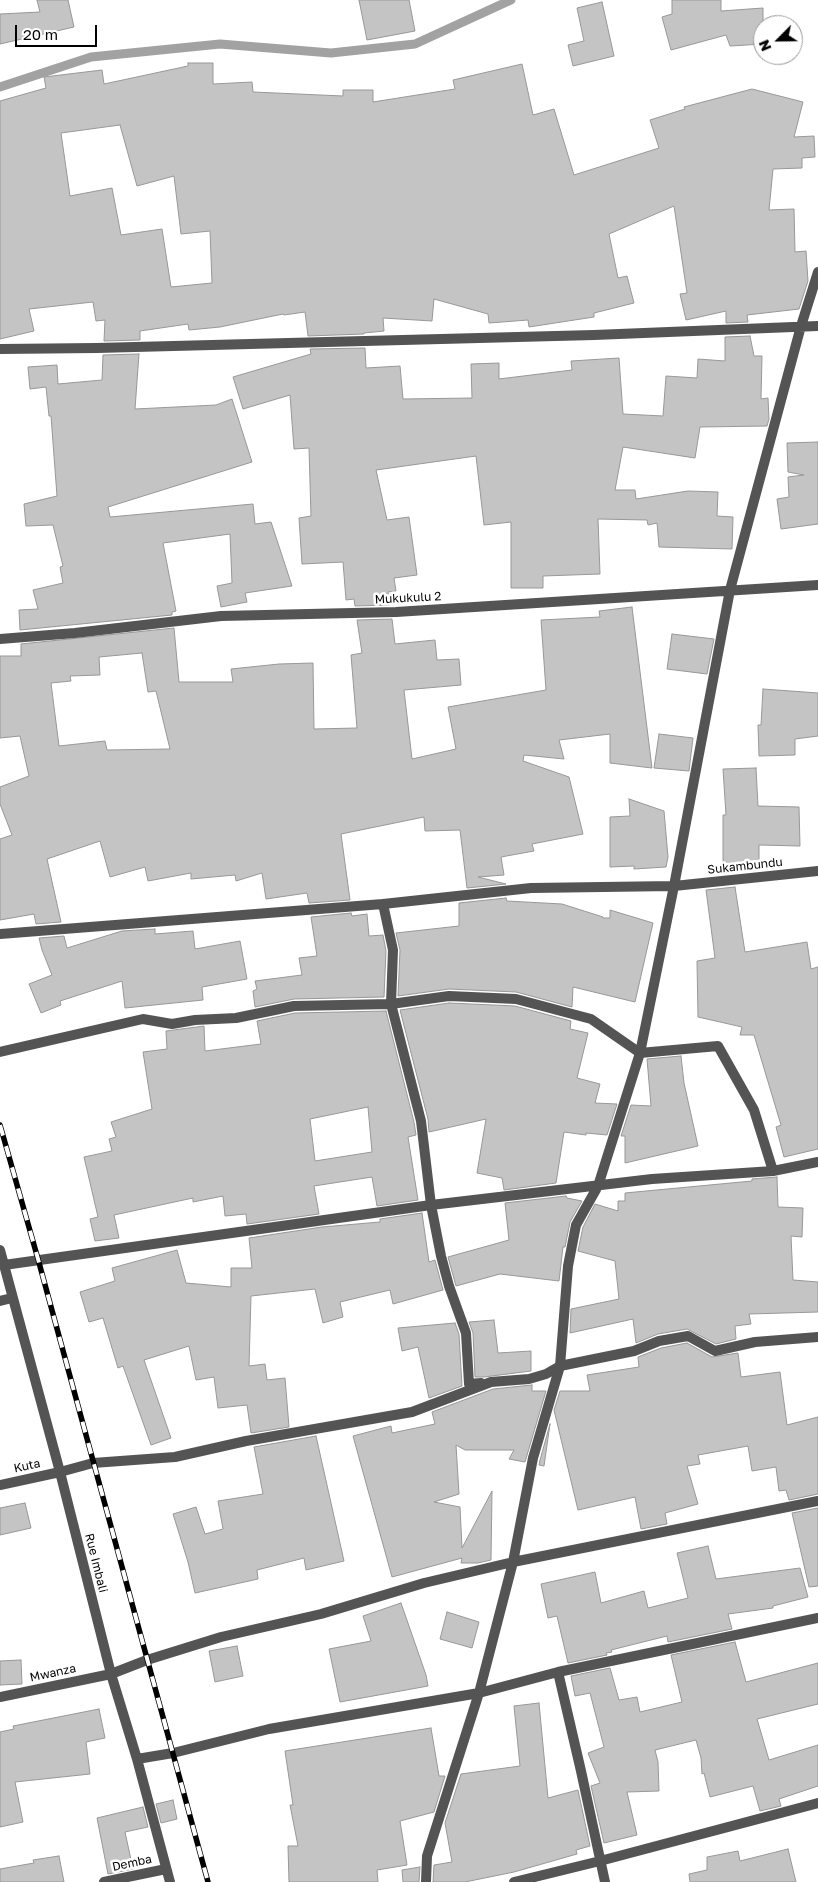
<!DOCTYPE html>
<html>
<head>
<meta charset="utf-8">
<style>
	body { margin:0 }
	#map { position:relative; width:818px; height:1882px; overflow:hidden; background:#fff; font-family:"Golos Text",sans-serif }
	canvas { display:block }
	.north { position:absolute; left:753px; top:15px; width:50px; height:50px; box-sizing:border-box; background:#fff; border:1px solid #999; border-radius:50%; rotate:247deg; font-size:14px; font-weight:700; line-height:20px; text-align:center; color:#000 }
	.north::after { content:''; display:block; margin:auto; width:18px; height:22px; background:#000; clip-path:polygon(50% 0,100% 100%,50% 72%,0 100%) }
	.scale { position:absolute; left:15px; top:25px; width:82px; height:22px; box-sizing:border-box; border:2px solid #000; border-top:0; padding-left:6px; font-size:15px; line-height:18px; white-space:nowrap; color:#000; -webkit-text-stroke:4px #fff; paint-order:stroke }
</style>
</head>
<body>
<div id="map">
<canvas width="818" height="1882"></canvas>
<div class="north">N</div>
<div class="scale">20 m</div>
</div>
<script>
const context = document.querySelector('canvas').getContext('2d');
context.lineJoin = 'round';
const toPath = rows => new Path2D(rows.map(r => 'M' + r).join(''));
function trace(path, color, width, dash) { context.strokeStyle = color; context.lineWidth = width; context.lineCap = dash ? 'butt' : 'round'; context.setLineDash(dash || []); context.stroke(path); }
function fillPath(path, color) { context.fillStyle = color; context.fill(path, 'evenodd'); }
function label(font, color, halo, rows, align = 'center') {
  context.font = font + ' "Golos Text",sans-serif'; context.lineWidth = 5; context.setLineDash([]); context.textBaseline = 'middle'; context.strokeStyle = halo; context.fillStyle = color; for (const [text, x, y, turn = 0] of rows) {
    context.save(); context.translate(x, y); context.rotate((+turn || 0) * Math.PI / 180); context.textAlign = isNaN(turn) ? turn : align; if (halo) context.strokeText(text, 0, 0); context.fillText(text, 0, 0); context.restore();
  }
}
const stream = toPath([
	[0,87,91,57,220,44,331,53,415,44,511,0]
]);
const building = toPath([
	[37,0,68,0,74,27,0,44,0,14,40,12,37,0],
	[359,0,409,0,415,31,367,40,359,0],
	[672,0,721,0,721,11,763,8,763,44,730,46,726,35,671,50,662,17,672,14,672,0],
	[602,2,614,56,573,66,568,45,584,41,577,8,602,2],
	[188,63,213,63,213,84,252,82,253,92,343,96,343,90,373,90,373,102,455,89,453,80,522,64,533,115,554,109,574,175,659,148,650,120,685,109,684,107,752,89,803,102,794,137,814,136,815,157,802,158,802,168,773,169,769,210,794,209,795,252,806,251,808,281,799,309,747,315,748,322,726,323,726,311,686,320,680,294,687,293,674,206,609,234,618,278,627,276,634,303,594,313,594,317,529,327,528,320,489,323,488,314,434,299,432,321,383,318,384,331,364,333,364,334,308,336,305,312,284,315,283,314,220,327,189,330,188,324,140,331,140,340,104,341,105,320,96,321,93,302,29,309,34,331,0,339,0,101,46,88,44,77,102,70,104,84,188,66,188,63],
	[120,125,137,186,174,176,181,234,210,231,212,283,171,287,162,229,121,235,112,188,70,196,61,133,120,125],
	[750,336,754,356,762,356,761,399,768,398,769,419,767,426,700,427,695,458,623,447,615,490,635,490,636,499,688,491,718,492,717,516,733,517,732,549,659,547,657,523,648,525,647,520,598,519,600,574,543,576,543,588,511,588,511,522,484,525,476,456,376,470,387,520,409,517,417,575,394,578,396,591,388,592,390,605,355,606,354,599,346,600,343,562,302,564,299,518,311,516,309,448,294,449,290,395,243,409,233,377,311,354,310,349,365,348,366,368,400,366,403,399,472,398,471,364,499,363,499,379,572,370,571,361,619,358,623,414,663,416,666,376,697,378,698,359,725,361,725,337,750,336],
	[139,354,135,409,216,405,232,399,252,462,108,507,110,517,253,504,255,524,271,522,292,586,245,593,247,602,221,607,217,586,232,583,230,534,163,543,176,611,172,612,172,615,20,630,19,610,38,609,33,590,63,583,60,567,63,566,53,525,26,526,24,504,57,496,51,416,49,416,46,387,30,389,28,367,57,365,58,384,102,380,103,355,139,354],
	[818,442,818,524,781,529,777,499,789,497,788,477,804,475,788,472,787,443,818,442],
	[632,607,652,768,610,763,610,734,559,740,564,759,524,755,523,761,569,777,583,834,532,844,534,851,501,857,504,875,478,877,506,884,467,888,460,830,425,831,424,817,341,834,350,900,309,903,307,893,266,899,262,873,236,881,235,875,191,879,191,873,148,881,145,867,110,877,100,841,47,859,61,922,36,924,34,914,0,920,0,839,12,835,0,804,0,787,29,776,20,736,0,738,0,656,21,656,21,644,174,628,179,682,233,682,231,669,279,664,313,663,314,729,357,728,351,655,362,653,357,620,392,619,395,644,435,640,437,660,459,659,461,685,404,690,412,759,456,749,448,707,546,690,541,620,600,617,599,611,632,607],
	[142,653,148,692,156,691,170,749,107,750,105,741,59,746,51,683,71,681,70,676,100,675,99,657,142,653],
	[672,634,714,639,707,674,667,669,672,634],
	[763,689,818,693,818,736,795,739,795,755,759,756,758,725,761,725,763,689],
	[659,734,693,738,689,771,654,768,659,734],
	[756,768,758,806,799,807,800,846,759,845,759,865,723,865,723,815,726,815,723,769,756,768],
	[629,799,664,811,668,857,666,867,634,869,634,866,610,867,610,817,630,816,629,799],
	[735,887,745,952,807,942,811,969,818,967,818,1149,784,1157,776,1127,781,1125,754,1035,740,1035,742,1027,698,1017,697,961,715,958,706,890,735,887],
	[506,898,507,901,562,904,603,917,603,918,610,918,610,910,653,923,635,1002,573,987,572,1007,516,992,449,989,398,996,400,950,396,933,459,926,459,903,506,898],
	[351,913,352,916,367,914,369,936,383,935,386,951,384,997,294,999,255,1007,253,991,257,989,255,981,302,975,299,958,317,956,311,917,351,913],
	[155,929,155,934,193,931,195,949,240,941,247,979,202,987,203,1000,125,1008,122,981,60,1001,61,1005,41,1013,29,984,52,975,42,950,39,938,64,936,67,948,122,931,155,929],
	[449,1003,515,1006,571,1021,570,1029,588,1033,577,1078,600,1084,595,1103,617,1104,607,1135,586,1133,586,1135,564,1132,556,1183,504,1190,502,1178,477,1173,486,1119,429,1132,428,1119,400,1010,449,1003],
	[386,1011,414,1122,416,1135,408,1137,418,1200,377,1206,372,1177,314,1186,319,1214,247,1224,246,1214,225,1216,223,1196,193,1202,193,1198,114,1215,119,1238,95,1241,90,1219,98,1217,84,1157,112,1151,109,1139,116,1137,111,1122,152,1109,143,1052,167,1049,166,1031,204,1026,205,1051,261,1044,257,1021,295,1013,386,1011],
	[368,1107,372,1152,315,1161,310,1119,368,1107],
	[681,1056,684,1083,698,1146,625,1163,625,1136,621,1136,631,1105,651,1106,647,1059,681,1056],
	[777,1177,778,1207,803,1208,802,1237,791,1236,793,1280,818,1282,818,1312,749,1314,751,1324,735,1326,736,1339,716,1344,687,1329,658,1334,636,1343,633,1319,570,1333,571,1309,619,1299,615,1261,578,1251,583,1227,595,1204,618,1211,618,1201,625,1201,625,1193,752,1181,752,1179,777,1177],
	[566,1196,567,1198,582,1201,570,1222,565,1247,563,1247,559,1281,500,1274,456,1286,448,1257,509,1240,505,1203,566,1196],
	[422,1213,429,1262,435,1260,443,1290,393,1304,390,1290,340,1302,343,1317,323,1323,315,1289,251,1296,249,1366,265,1364,267,1380,285,1378,289,1427,251,1433,247,1405,218,1408,214,1377,196,1380,189,1346,144,1360,171,1438,151,1445,123,1366,118,1368,103,1318,89,1322,80,1292,115,1281,112,1268,177,1250,186,1283,231,1287,231,1268,252,1268,249,1238,322,1227,380,1222,380,1219,422,1213],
	[494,1320,498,1353,531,1351,531,1371,484,1377,475,1377,473,1333,469,1322,494,1320],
	[455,1323,459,1334,462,1386,429,1398,418,1347,402,1351,398,1328,455,1323],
	[687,1343,712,1357,738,1353,741,1377,780,1372,787,1425,818,1417,818,1494,789,1500,786,1490,779,1491,776,1467,752,1471,748,1446,698,1455,700,1464,687,1466,698,1504,665,1513,667,1524,641,1529,635,1497,578,1510,554,1410,560,1391,590,1391,587,1375,639,1367,638,1357,661,1348,687,1343],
	[532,1385,532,1391,546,1391,525,1462,509,1459,514,1450,465,1450,456,1445,459,1494,434,1502,460,1507,462,1548,492,1491,491,1560,478,1563,461,1563,462,1558,392,1577,353,1436,391,1426,392,1433,435,1424,432,1412,493,1389,532,1385],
	[550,1424,544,1466,539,1465,540,1460,550,1424],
	[316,1436,344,1561,306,1570,304,1558,257,1570,258,1579,195,1593,188,1562,173,1514,196,1507,205,1534,223,1529,218,1501,263,1494,254,1447,316,1436],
	[25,1503,31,1528,0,1535,0,1508,25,1503],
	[818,1508,818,1586,809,1587,792,1513,818,1508],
	[708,1546,716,1579,800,1568,808,1597,773,1606,773,1608,728,1614,732,1629,668,1642,667,1636,611,1650,612,1652,606,1653,607,1655,568,1663,557,1616,548,1618,541,1584,595,1572,601,1603,644,1591,648,1608,688,1598,677,1553,708,1546],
	[401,1603,426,1675,428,1686,340,1702,329,1649,371,1641,363,1616,401,1603],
	[447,1612,479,1622,472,1648,440,1639,447,1612],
	[735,1642,746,1682,818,1663,818,1704,757,1719,769,1760,818,1745,818,1786,779,1799,781,1806,760,1811,753,1786,710,1797,704,1773,702,1774,701,1758,696,1740,655,1750,658,1762,659,1791,627,1792,637,1835,604,1843,591,1786,600,1783,588,1753,604,1747,590,1693,575,1696,571,1676,610,1668,619,1700,637,1697,640,1712,682,1702,671,1655,735,1642],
	[237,1646,243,1676,215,1682,209,1651,237,1646],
	[21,1660,22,1684,0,1685,0,1661,21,1660],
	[539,1703,548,1798,578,1790,590,1846,576,1850,577,1854,514,1872,465,1882,433,1882,434,1865,452,1862,445,1823,461,1774,520,1766,514,1706,539,1703],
	[99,1709,105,1738,86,1742,90,1774,15,1782,23,1822,0,1827,0,1732,14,1729,13,1726,99,1709],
	[431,1728,439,1776,445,1776,434,1812,400,1821,407,1865,377,1870,378,1882,289,1882,288,1846,298,1846,290,1805,293,1805,285,1751,431,1728],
	[173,1800,177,1819,161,1823,156,1804,173,1800],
	[143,1807,148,1827,125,1832,133,1869,108,1874,97,1818,143,1807],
	[788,1849,796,1882,690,1882,689,1874,707,1870,707,1857,738,1851,740,1861,788,1849],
	[59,1856,64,1882,0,1882,0,1869,34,1863,33,1860,59,1856],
	[420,1867,419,1882,403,1882,402,1870,420,1867]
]);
const street = toPath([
	[0,349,97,348,594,335,818,326],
	[0,639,75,633,221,616,396,612,818,585],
	[383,904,393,950,391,1004,421,1121,431,1205,441,1256,449,1286,466,1333,469,1384,481,1383],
	[0,934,383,904,531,888,674,886,818,871],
	[0,1052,143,1019,172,1024,195,1020,236,1018,294,1006,391,1004,449,996,516,999,591,1019,640,1053,718,1046,754,1110,773,1171],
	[0,1250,60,1472,111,1674,137,1759,170,1882],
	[4,1265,431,1205,652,1179,773,1171,818,1162],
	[0,1301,12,1298],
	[0,1485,60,1472,93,1463,175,1457,246,1441,412,1412,491,1382,529,1379,546,1374,560,1366,634,1351,659,1341,688,1336,715,1351,755,1342,818,1337],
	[558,1672,581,1771,605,1882],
	[0,1697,111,1674,147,1660,221,1637,321,1614,424,1583,513,1562,818,1501],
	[137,1759,173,1753,269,1729,479,1693,558,1672,818,1618],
	[104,1882,166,1869],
	[426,1882,427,1856,479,1693,513,1562,533,1458,560,1366,568,1266,576,1225,598,1186,640,1053,674,886,730,590,801,326,818,272],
	[514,1882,600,1861,818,1803]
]);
const rail = toPath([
	[0,1125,38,1259,208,1882]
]);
const streetNames = [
	["Mukukulu 2",408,598,-3],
	["Sukambundu",745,866,-6],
	["Kuta",27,1466,-12],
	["Rue Imbali",96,1563,76],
	["Mwanza",53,1673,-12],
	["Demba",132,1863,-12]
];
trace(stream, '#a2a2a2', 9);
fillPath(building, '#c4c4c4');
trace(building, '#989898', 1);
trace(street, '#545454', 10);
trace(rail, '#000', 5.5);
trace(rail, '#fff', 4, [11]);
label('12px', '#000', '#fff', streetNames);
</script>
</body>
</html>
